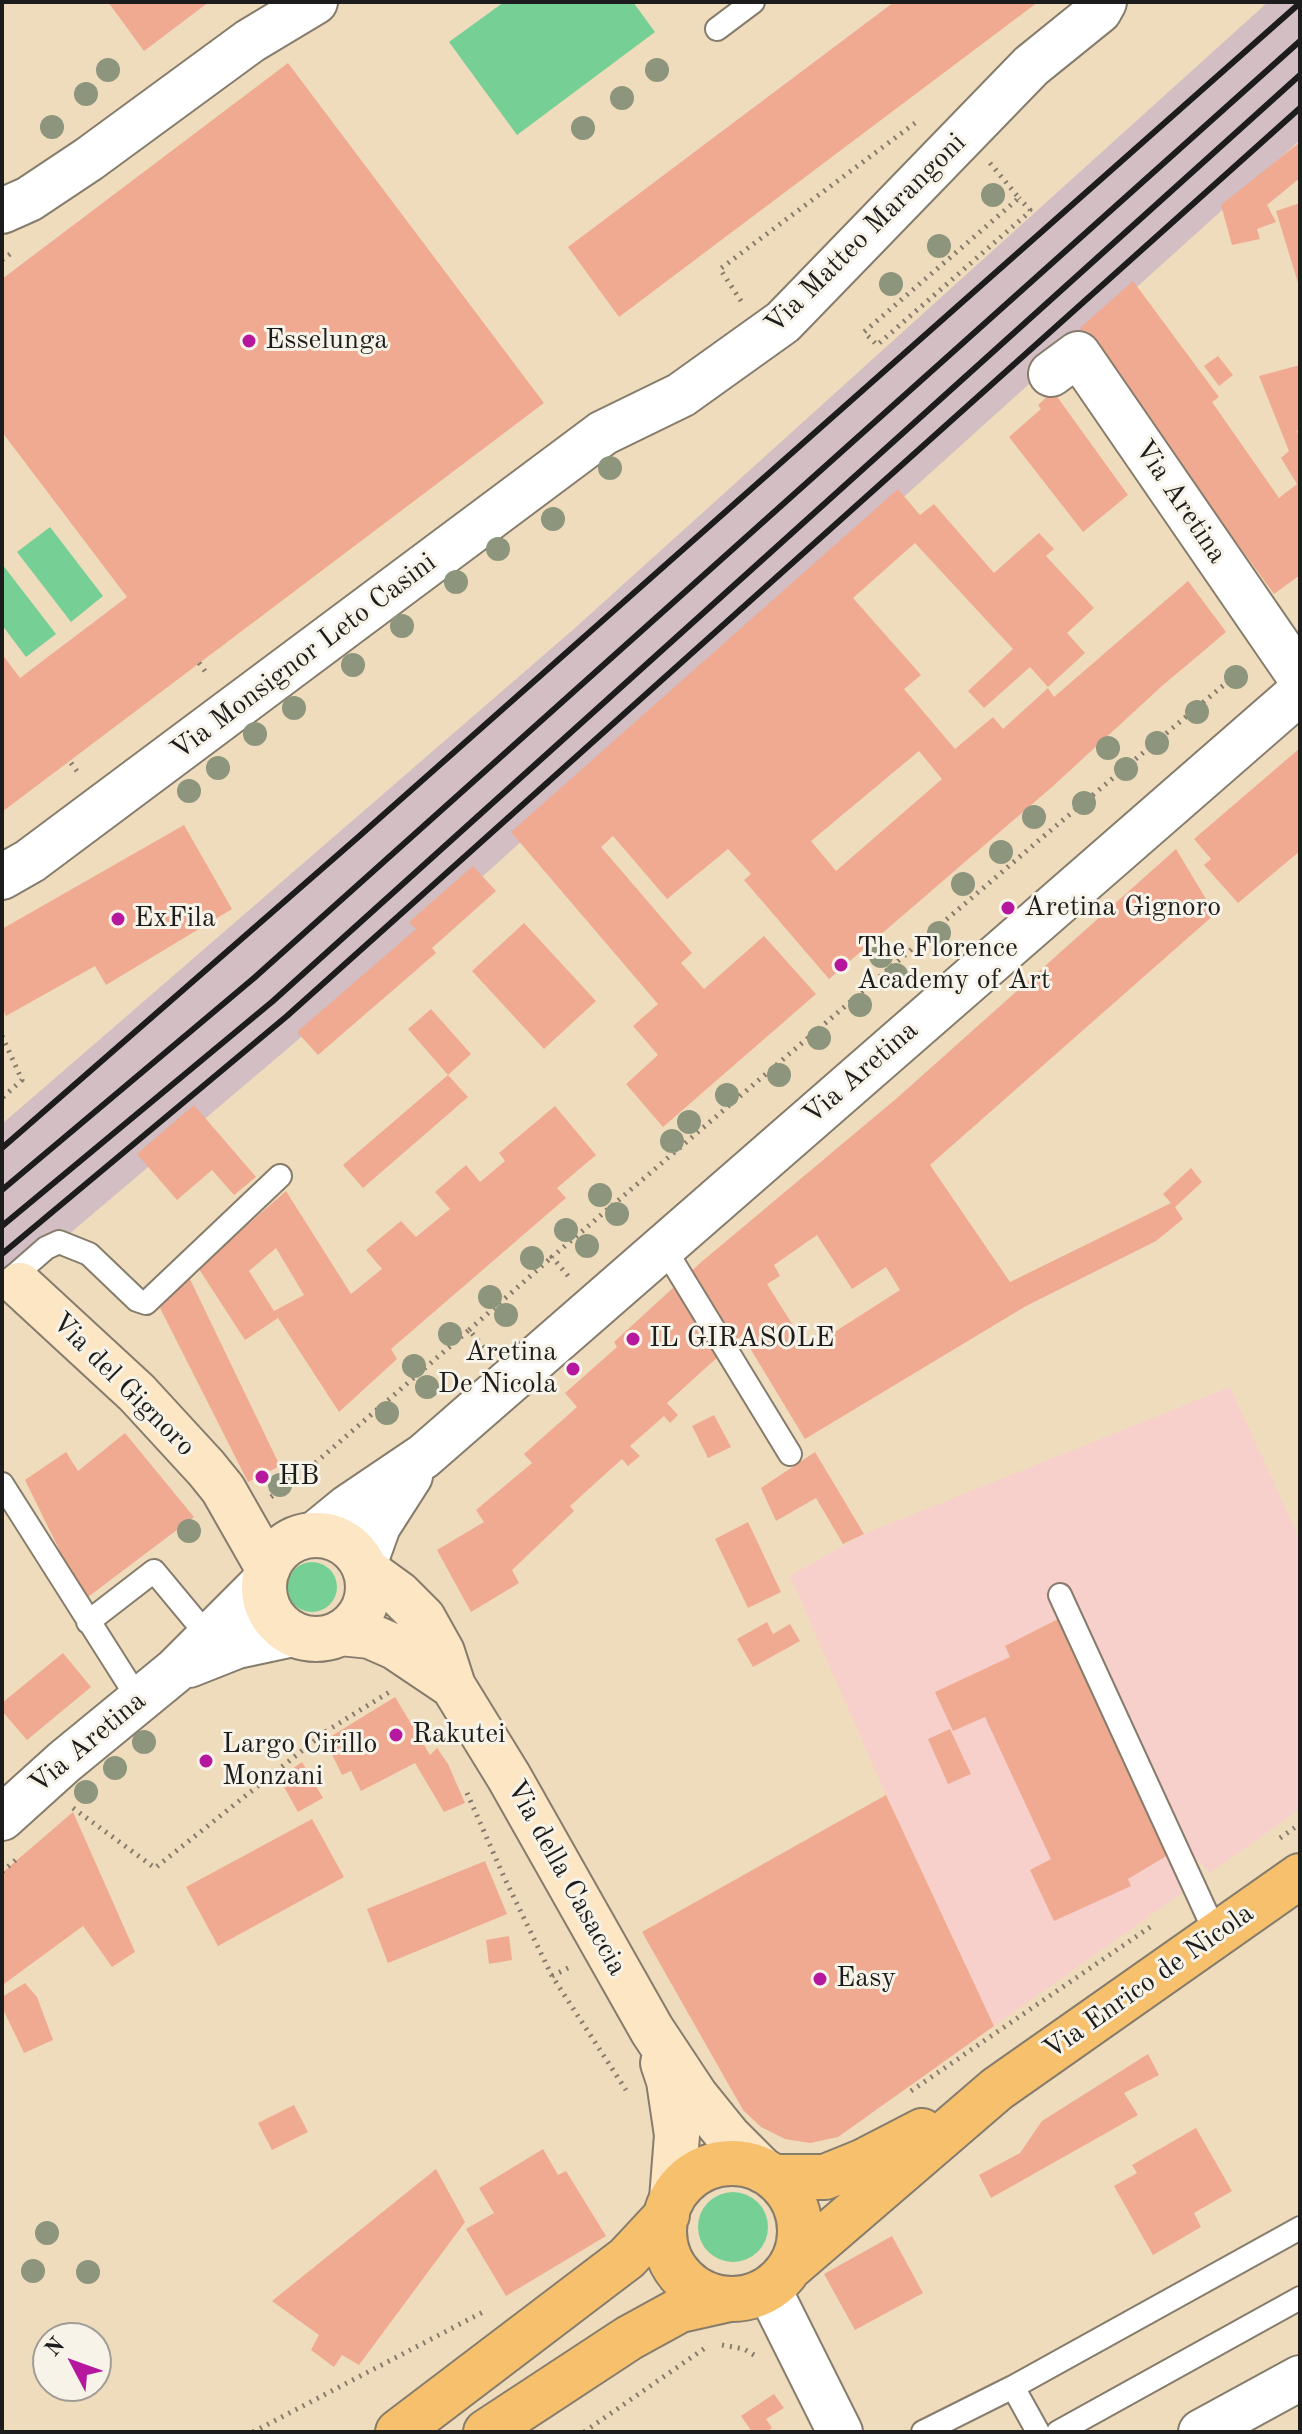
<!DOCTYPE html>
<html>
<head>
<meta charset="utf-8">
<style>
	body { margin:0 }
	#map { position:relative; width:1302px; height:2434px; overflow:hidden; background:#efdcbc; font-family:"Old Standard TT",serif }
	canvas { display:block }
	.frame { position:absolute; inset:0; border:4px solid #1c1c1c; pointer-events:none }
	.north { position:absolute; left:32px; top:2322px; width:80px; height:80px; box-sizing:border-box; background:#f7f3e8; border:2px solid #9f9d96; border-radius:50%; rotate:311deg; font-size:22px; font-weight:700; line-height:32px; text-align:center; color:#1c1c1c }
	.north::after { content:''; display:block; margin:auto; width:28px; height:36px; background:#b5179e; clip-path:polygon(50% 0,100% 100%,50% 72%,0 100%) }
</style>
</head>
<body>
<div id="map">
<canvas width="1302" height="2434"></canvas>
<div class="frame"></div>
<div class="north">N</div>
</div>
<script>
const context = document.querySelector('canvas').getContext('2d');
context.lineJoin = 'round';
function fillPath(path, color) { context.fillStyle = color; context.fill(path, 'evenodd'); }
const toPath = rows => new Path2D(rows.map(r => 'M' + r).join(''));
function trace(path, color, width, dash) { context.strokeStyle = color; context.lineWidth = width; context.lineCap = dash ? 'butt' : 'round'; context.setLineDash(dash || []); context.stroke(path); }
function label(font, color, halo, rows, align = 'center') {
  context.font = font + ' "Old Standard TT",serif'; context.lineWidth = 6; context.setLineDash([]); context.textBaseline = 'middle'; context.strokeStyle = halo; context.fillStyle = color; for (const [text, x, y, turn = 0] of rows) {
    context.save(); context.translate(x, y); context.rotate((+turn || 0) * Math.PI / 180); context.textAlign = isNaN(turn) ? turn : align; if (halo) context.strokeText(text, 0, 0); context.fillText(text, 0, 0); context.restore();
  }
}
const built = toPath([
	[1230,1387,1300,1540,1300,1809,1210,1873,1199,1861,1177,1876,1182,1893,994,2026,886,1795,790,1576,864,1534]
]);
const industrial = toPath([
	[1268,2,1300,2,1300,140,352,994,2,1291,2,1124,575,628]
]);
const green = toPath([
	[504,2,633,2,655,32,517,135,449,42],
	[50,527,103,596,71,622,17,552],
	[2,564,56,634,26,657,2,625],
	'287 1587a25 25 0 1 1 50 0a25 25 0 1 1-50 0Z',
	'698 2227a35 35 0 1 1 70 0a35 35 0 1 1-70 0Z'
]);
const building = toPath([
	[108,2,209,2,144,51],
	[894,2,1038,2,619,317,568,247],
	[288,63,544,403,2,812,2,654,20,678,127,597,2,432,2,279],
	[1300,142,1300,178,1267,205,1276,222,1257,229,1260,239,1232,245,1221,205],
	[1300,203,1300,285,1299,286,1276,211],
	[1133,281,1219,397,1212,402,1279,498,1297,484,1281,458,1289,451,1259,376,1300,365,1300,429,1297,431,1300,441,1300,575,1274,594,1080,328],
	[1218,356,1233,375,1219,386,1204,366],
	[1053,391,1128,495,1083,532,1009,437,1041,409,1038,405],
	[898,489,920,515,934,504,994,573,1039,533,1054,549,1046,556,1094,608,1067,633,1085,653,1048,687,1030,667,984,708,968,691,1013,649,915,543,853,598,921,675,904,689,955,749,993,717,1003,729,1048,688,1054,697,1188,581,1226,632,1162,686,1052,787,829,979,744,880,751,874,728,849,667,899,613,836,601,847,692,953,681,963,704,989,764,936,816,994,663,1127,626,1084,658,1055,633,1026,658,1004,511,832],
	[919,751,942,779,836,871,811,841],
	[1300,748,1300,851,1238,903,1204,865,1211,859,1194,839],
	[184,825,232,909,106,985,95,966,6,1016,2,1008,2,929],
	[1176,849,1215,914,930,1165,1010,1282,1171,1203,1163,1194,1191,1168,1202,1182,1175,1207,1183,1219,1156,1241,1026,1306,805,1439,742,1335,667,1403,678,1415,670,1423,664,1416,630,1446,640,1456,628,1466,622,1459,570,1506,574,1511,512,1570,519,1583,471,1612,437,1550,484,1522,476,1510,532,1463,524,1454,577,1407,565,1393,617,1347,614,1342,699,1264,897,1098],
	[817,1235,852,1289,886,1267,900,1290,808,1349,767,1284,780,1276,774,1265],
	[473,866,496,891,432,948,436,953,318,1055,297,1032,416,929,409,922],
	[524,923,596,1001,544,1049,472,971],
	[431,1009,471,1054,448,1075,468,1097,363,1188,343,1165,448,1075,408,1029],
	[194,1105,256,1177,234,1195,212,1170,177,1200,137,1154],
	[555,1106,596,1155,557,1188,566,1198,391,1349,397,1359,339,1412,278,1318,245,1340,197,1266,230,1240,286,1191,351,1294,382,1269,366,1250,401,1221,416,1237,450,1209,435,1192,466,1165,480,1182,505,1161,499,1153],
	[276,1248,304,1295,274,1311,249,1271],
	[188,1275,280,1466,248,1482,160,1308],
	[714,1415,731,1447,708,1458,692,1426],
	[125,1433,194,1517,84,1600,25,1480,66,1452,78,1471],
	[815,1452,864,1534,843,1544,816,1498,776,1521,761,1488],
	[748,1522,781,1592,748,1608,715,1539],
	[1062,1617,1173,1852,1128,1879,1131,1886,1054,1921,1030,1870,1051,1859,985,1717,953,1731,935,1692,1010,1657,1005,1646],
	[767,1622,773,1634,790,1624,800,1641,753,1667,737,1639],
	[63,1653,91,1687,27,1740,2,1711,2,1703],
	[395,1697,430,1755,437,1748,448,1764,465,1803,444,1812,415,1763,361,1791,351,1771,342,1775,325,1740],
	[950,1729,971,1774,948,1784,928,1739],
	[302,1762,323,1798,298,1812,279,1778],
	[886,1795,994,2026,838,2137,810,2143,785,2139,761,2127,743,2110,642,1932],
	[73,1812,135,1952,112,1967,83,1926,4,1984,2,1873],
	[312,1819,344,1877,218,1946,186,1887],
	[485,1861,507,1914,388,1963,367,1909],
	[509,1936,512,1960,489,1964,486,1940],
	[25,1983,37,1997,53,2040,24,2053,2,2007,2,1997],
	[1148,2054,1159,2075,1124,2093,1138,2115,991,2198,979,2175,1020,2153,1042,2121],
	[294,2105,308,2132,272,2150,258,2123],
	[1196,2128,1232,2191,1194,2213,1201,2227,1153,2255,1114,2186,1137,2173,1132,2165],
	[543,2149,558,2175,566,2171,606,2236,506,2296,466,2229,494,2213,479,2188],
	[436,2169,465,2222,359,2365,342,2355,334,2367,311,2350,319,2335,272,2301],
	[892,2236,923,2293,855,2330,824,2274],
	[774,2394,784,2408,766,2419,772,2428,766,2432,752,2432,741,2416]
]);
const path = toPath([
	[990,163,1019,198,864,332,877,345,1026,215,1030,210,1019,198],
	[2,260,14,251],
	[741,301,720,269,915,123],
	[199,663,208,675],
	[71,763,79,774],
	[2,1036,22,1080,2,1098],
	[568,1276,552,1257,1044,836,1244,668],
	[469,1330,552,1257],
	[271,1497,306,1471,469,1330,486,1350],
	[467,1793,504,1877,552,1976,626,2090],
	[73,1808,155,1868,328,1730,391,1691],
	[1280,1838,1300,1824],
	[2,1872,18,1858],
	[552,1976,572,1966],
	[911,2091,1153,1925],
	[722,2345,744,2349,754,2355],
	[253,2432,485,2311],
	[584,2432,705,2348]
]);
const service = toPath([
	[717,29,753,2],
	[663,1246,790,1454],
	[6,1283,46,1248,59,1242,89,1254,137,1300,146,1303,280,1176],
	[2,1484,139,1700],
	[1060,1595,1216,1934],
	[88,1622,154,1571,208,1636],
	[1013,2387,1038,2432],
	[923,2432,1013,2387,1300,2228],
	[1058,2432,1300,2298]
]);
const minor = toPath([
	[2,211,29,199,89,159,250,41,315,2],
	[1051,374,1078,354,1300,677],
	[2,877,30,861,603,433,681,395,783,322,1031,66,1099,11,1104,2],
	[769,2290,840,2432],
	[1201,2432,1300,2378]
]);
const tertiary = toPath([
	[314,1535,347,1508,424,1456,1300,692],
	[364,1565,378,1526,410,1476],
	[189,1665,237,1646,293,1634],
	[2,1818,64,1762,176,1670,264,1582]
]);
const secondary = toPath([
	[20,1285,137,1393,206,1468,223,1489,268,1568],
	'264 1587a52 52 0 1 1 104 0a52 52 0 1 1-104 0Z',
	[366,1570,399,1594,423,1618,442,1652,453,1686,509,1777,652,2030,695,2095,729,2137,762,2170],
	[341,1633,370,1636,395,1647,453,1686],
	[663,2063,669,2081,677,2135,672,2199]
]);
const primary = toPath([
	'664 2231a68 68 0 1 1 136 0a68 68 0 1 1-136 0Z',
	[773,2177,825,2177,862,2162,922,2131],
	[789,2268,997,2089,1300,1876],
	[398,2432,627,2258,667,2215],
	[486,2432,629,2338,680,2310,729,2299]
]);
const rail = toPath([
	[2,1148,356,839,1300,3],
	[2,1190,254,978,1300,41],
	[2,1226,273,1001,1300,75],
	[2,1254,287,1016,1300,108]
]);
const trees = [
	[108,70],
	[657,70],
	[86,94],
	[622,98],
	[52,127],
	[583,128],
	[993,195],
	[939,246],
	[891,284],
	[610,468],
	[553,519],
	[498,549],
	[456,582],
	[402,626],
	[353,665],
	[1236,677],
	[294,708],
	[1197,712],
	[255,734],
	[1157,743],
	[1108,748],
	[218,768],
	[1126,769],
	[189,791],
	[1084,803],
	[1034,817],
	[1001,852],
	[963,884],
	[939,933],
	[881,956],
	[896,975],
	[860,1005],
	[819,1038],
	[779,1075],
	[727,1095],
	[689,1122],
	[672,1141],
	[600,1195],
	[617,1214],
	[566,1230],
	[587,1246],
	[532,1258],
	[490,1297],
	[506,1315],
	[450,1334],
	[414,1366],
	[427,1387],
	[387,1413],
	[280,1485],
	[189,1531],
	[144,1742],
	[115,1768],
	[86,1792],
	[47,2233],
	[33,2271],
	[88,2272]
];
const markers = [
	[249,341,8,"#b5179e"],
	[1008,908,8,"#b5179e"],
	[118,919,8,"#b5179e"],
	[841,965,8,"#b5179e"],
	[633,1339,8,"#b5179e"],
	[573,1369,8,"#b5179e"],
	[262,1477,8,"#b5179e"],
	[396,1735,8,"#b5179e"],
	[206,1761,8,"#b5179e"],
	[820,1979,8,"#b5179e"]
];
const streetNames = [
	["Via Matteo Marangoni",866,234,-45],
	["Via Aretina",1180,502,56],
	["Via Monsignor Leto Casini",304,657,-37],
	["Via Aretina",861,1073,-41],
	["Via del Gignoro",123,1385,45],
	["Via Aretina",88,1743,-40],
	["Via della Casaccia",566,1878,61],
	["Via Enrico de Nicola",1149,1982,-35]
];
const poiNames = [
	["Esselunga",265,341],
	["Aretina Gignoro",1024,908],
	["ExFila",134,919],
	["The Florence",857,949],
	["Academy of Art",857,981],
	["IL GIRASOLE",649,1339],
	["Aretina",557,1353,"right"],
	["De Nicola",557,1385,"right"],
	["HB",278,1477],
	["Rakutei",412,1735],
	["Largo Cirillo",222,1745],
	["Monzani",222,1777],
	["Easy",836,1979]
];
fillPath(built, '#f7d0cc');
fillPath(industrial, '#d2bec3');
fillPath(green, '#76d096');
fillPath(building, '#f0aa91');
trace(service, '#867c6c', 26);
trace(minor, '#867c6c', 48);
trace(tertiary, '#867c6c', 48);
trace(secondary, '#867c6c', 48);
trace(primary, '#867c6c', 48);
trace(path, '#867c6c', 5, [2, 6]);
trace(service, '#fff', 22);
trace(minor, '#fff', 44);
trace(tertiary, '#fff', 44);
trace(secondary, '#fce6c4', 44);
trace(primary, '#f7c06c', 44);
trace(rail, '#1c1c1c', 6);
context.fillStyle = '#8d957c';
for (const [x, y] of trees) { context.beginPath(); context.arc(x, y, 12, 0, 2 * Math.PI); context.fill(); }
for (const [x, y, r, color] of markers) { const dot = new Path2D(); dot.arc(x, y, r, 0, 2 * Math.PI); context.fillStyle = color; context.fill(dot); trace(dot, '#f7f3e8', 3); }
label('28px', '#1c1c1c', '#f7f3e8', streetNames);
label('28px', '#1c1c1c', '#f7f3e8', poiNames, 'left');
</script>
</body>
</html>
